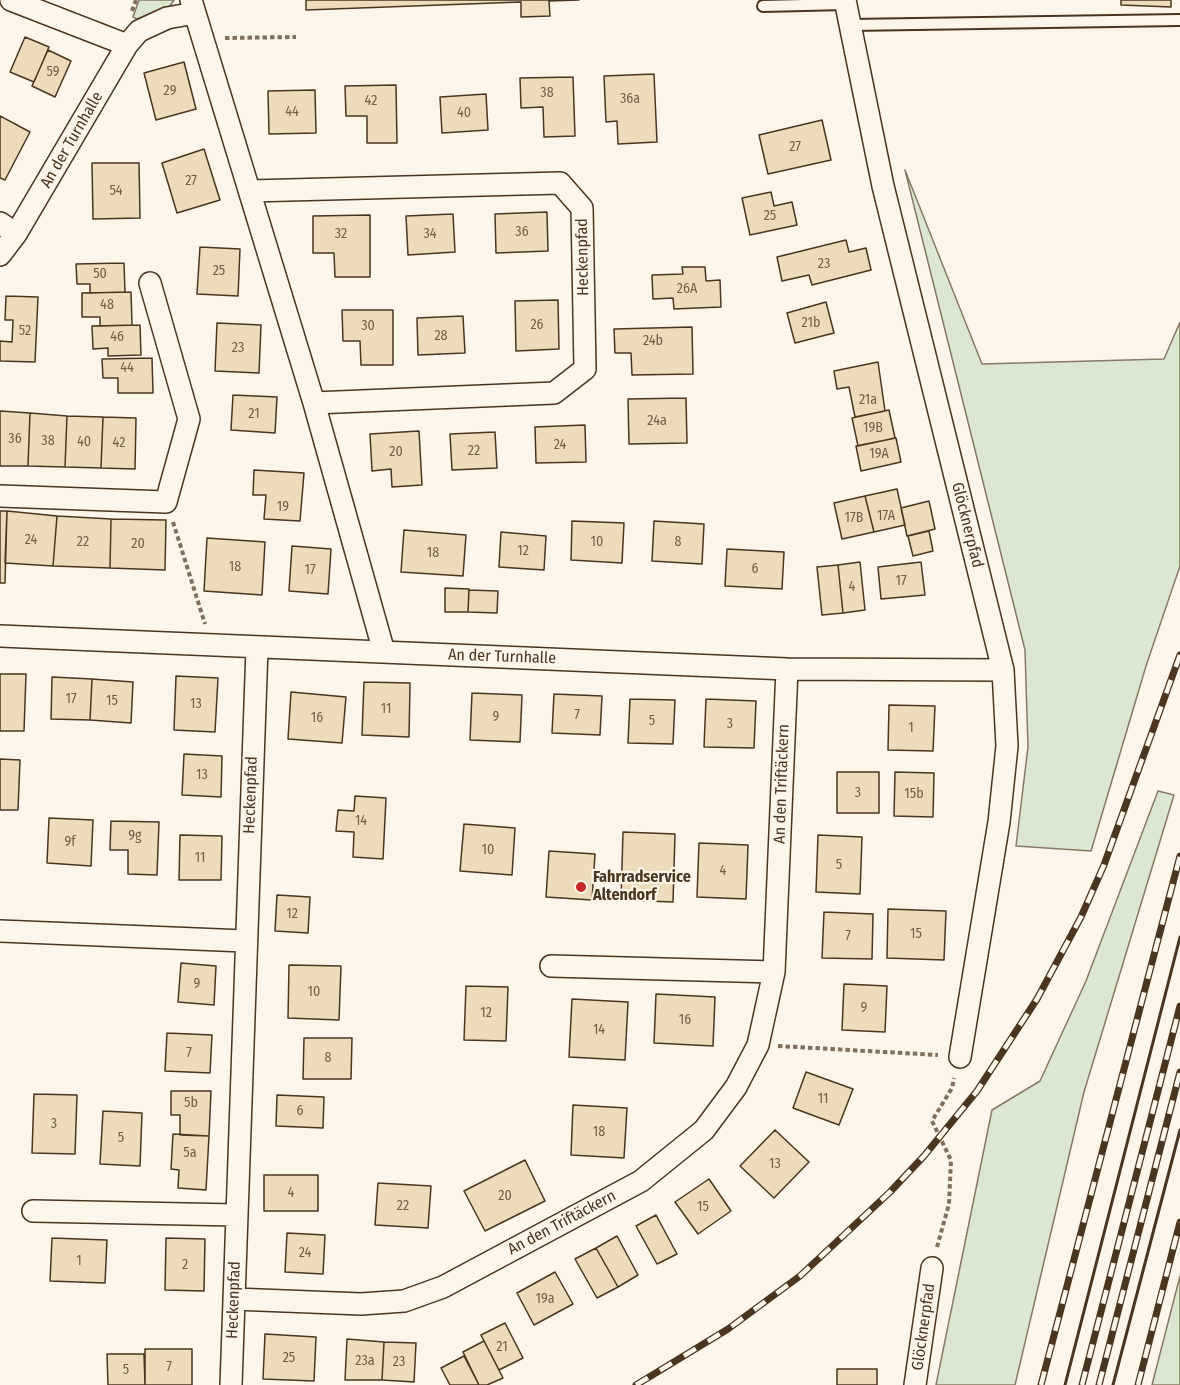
<!DOCTYPE html>
<html>
<head>
<meta charset="utf-8">
<style>
	body { margin:0 }
	canvas { display:block; background:#fbf6e9 }
</style>
</head>
<body>
<canvas width="1180" height="1385"></canvas>
<script>
const context = document.querySelector('canvas').getContext('2d');
context.lineJoin = 'round';
function fillPath(path, color) { context.fillStyle = color; context.fill(path, 'evenodd'); }
const toPath = rows => new Path2D(rows.map(r => 'M' + r).join(''));
function trace(path, color, width, dash) { context.strokeStyle = color; context.lineWidth = width; context.lineCap = dash ? 'butt' : 'round'; context.setLineDash(dash || []); context.stroke(path); }
function label(font, color, halo, rows, align = 'center') {
  context.font = font + ' "Fira Sans Condensed",sans-serif'; context.lineWidth = 4.5; context.setLineDash([]); context.textBaseline = 'middle'; context.strokeStyle = halo; context.fillStyle = color; for (const [text, x, y, turn = 0] of rows) {
    context.save(); context.translate(x, y); context.rotate((+turn || 0) * Math.PI / 180); context.textAlign = isNaN(turn) ? turn : align; if (halo) context.strokeText(text, 0, 0); context.fillText(text, 0, 0); context.restore();
  }
}
const green = toPath([
	[139,0,174,0,170,6,137,19,133,17,139,0],
	[905,170,982,364,1164,359,1180,322,1180,566,1146,666,1091,851,1016,846,1028,747,1025,650,905,170],
	[1158,791,1174,795,1084,1092,1015,1385,936,1385,992,1110,1040,1081,1086,981,1158,791],
	[1180,1276,1180,1385,1152,1385,1180,1276]
]);
const building = toPath([
	[306,0,579,0,549,1,550,16,521,17,521,2,306,10,306,0],
	[1121,0,1171,0,1171,7,1121,5,1121,0],
	[25,37,49,47,34,82,10,72,25,37],
	[48,50,71,61,55,97,32,86,48,50],
	[184,62,196,109,156,120,144,73,184,62],
	[654,74,657,142,618,144,617,121,606,122,604,76,654,74],
	[573,77,575,136,544,137,543,107,521,108,520,78,573,77],
	[396,85,397,143,367,143,367,116,346,116,345,86,396,85],
	[315,90,316,133,269,134,268,91,315,90],
	[486,94,488,130,442,133,440,97,486,94],
	[0,116,30,132,5,180,0,178,0,116],
	[822,120,831,160,768,174,759,135,822,120],
	[204,149,220,200,177,213,162,163,204,149],
	[92,163,139,163,140,218,93,219,92,163],
	[771,192,774,206,792,202,797,225,750,235,742,198,771,192],
	[547,212,548,251,496,253,495,214,547,212],
	[453,214,455,252,408,255,406,216,453,214],
	[370,215,370,277,335,277,334,253,313,253,313,216,370,215],
	[846,240,849,252,866,248,871,270,812,285,809,275,782,281,777,257,846,240],
	[200,247,240,249,238,296,197,294,200,247],
	[124,263,125,292,90,293,90,284,77,284,76,264,124,263],
	[682,267,705,267,706,281,720,280,721,307,674,309,673,298,653,299,652,275,683,274,682,267],
	[131,292,132,325,100,326,100,317,82,317,82,293,131,292],
	[6,296,38,297,35,362,0,361,0,341,12,342,13,320,5,320,6,296],
	[558,300,559,349,516,351,515,301,558,300],
	[826,302,834,333,795,343,787,313,826,302],
	[342,310,393,310,393,365,361,365,360,341,343,341,342,310],
	[463,316,465,353,418,355,417,318,463,316],
	[217,323,261,325,259,373,215,371,217,323],
	[140,325,141,355,108,356,108,348,93,349,92,326,140,325],
	[692,327,693,374,632,375,631,353,615,353,614,329,692,327],
	[152,358,153,393,118,393,118,378,103,378,102,359,152,358],
	[878,362,885,411,855,417,849,387,837,389,834,371,878,362],
	[233,395,277,397,275,433,231,430,233,395],
	[686,398,687,443,629,444,628,399,686,398],
	[889,410,895,438,858,446,852,418,889,410],
	[0,411,30,413,28,466,0,466,0,411],
	[30,413,67,416,65,467,28,466,30,413],
	[67,416,103,417,101,468,65,467,67,416],
	[103,417,136,418,135,469,101,468,103,417],
	[585,425,586,462,536,463,535,427,585,425],
	[419,431,422,485,392,487,391,469,372,471,370,434,419,431],
	[495,432,497,468,452,470,450,434,495,432],
	[896,438,901,462,861,471,856,446,896,438],
	[254,470,304,473,300,521,264,519,266,495,253,495,254,470],
	[897,489,905,525,874,532,865,496,897,489],
	[865,496,874,532,842,539,834,503,865,496],
	[929,501,935,529,907,536,901,508,929,501],
	[0,511,7,511,5,583,0,583,0,511],
	[7,511,57,516,53,566,5,563,7,511],
	[57,516,111,519,110,568,53,566,57,516],
	[111,519,166,520,165,570,110,568,111,519],
	[572,521,624,523,622,563,571,560,572,521],
	[654,521,704,524,702,564,652,561,654,521],
	[404,530,466,535,463,576,401,572,404,530],
	[929,531,933,551,913,556,908,536,929,531],
	[501,532,546,536,544,570,499,567,501,532],
	[207,538,265,542,262,595,204,591,207,538],
	[292,546,331,549,328,594,289,591,292,546],
	[727,549,784,552,782,589,725,586,727,549],
	[860,562,865,610,843,613,838,565,860,562],
	[921,562,925,595,881,599,878,567,921,562],
	[838,565,843,613,822,615,817,567,838,565],
	[445,588,469,589,468,612,445,612,445,588],
	[469,590,498,591,497,613,468,612,469,590],
	[0,674,26,674,24,731,0,731,0,674],
	[176,676,218,678,215,732,174,730,176,676],
	[52,677,92,679,90,720,51,719,52,677],
	[92,679,133,682,131,723,90,720,92,679],
	[364,682,410,683,409,737,362,735,364,682],
	[291,692,346,697,342,743,288,739,291,692],
	[472,693,522,695,520,742,470,740,472,693],
	[554,694,602,696,600,735,552,733,554,694],
	[630,699,675,700,673,744,628,743,630,699],
	[706,699,756,701,754,748,704,747,706,699],
	[889,705,935,706,933,751,888,750,889,705],
	[184,754,222,756,221,797,182,795,184,754],
	[0,759,20,760,18,810,0,810,0,759],
	[837,772,879,772,879,813,837,813,837,772],
	[895,772,934,773,933,817,894,816,895,772],
	[355,796,386,798,383,859,353,857,354,832,336,831,338,810,354,811,355,796],
	[49,818,93,820,91,866,47,863,49,818],
	[111,821,159,822,157,875,128,874,128,850,110,850,111,821],
	[464,824,515,828,512,875,460,871,464,824],
	[623,832,675,834,673,902,621,900,623,832],
	[180,835,222,836,221,880,179,880,180,835],
	[818,835,862,837,860,894,816,892,818,835],
	[699,843,748,845,746,899,697,897,699,843],
	[549,851,595,854,592,900,546,897,549,851],
	[277,895,310,897,308,933,275,931,277,895],
	[888,909,946,911,944,960,887,958,888,909],
	[824,912,873,914,872,959,822,958,824,912],
	[181,963,216,966,214,1005,178,1002,181,963],
	[289,965,341,966,339,1020,288,1018,289,965],
	[844,984,887,986,885,1032,842,1030,844,984],
	[466,986,508,987,506,1041,464,1040,466,986],
	[656,994,715,997,713,1046,654,1043,656,994],
	[572,999,628,1002,625,1060,569,1057,572,999],
	[167,1033,212,1035,210,1073,165,1071,167,1033],
	[304,1038,352,1038,351,1079,303,1079,304,1038],
	[806,1072,853,1089,839,1125,793,1108,806,1072],
	[171,1091,211,1091,209,1136,180,1135,180,1115,171,1115,171,1091],
	[34,1094,77,1095,75,1154,32,1153,34,1094],
	[277,1095,324,1097,323,1128,276,1126,277,1095],
	[573,1105,627,1108,624,1158,571,1155,573,1105],
	[103,1111,142,1113,140,1166,100,1164,103,1111],
	[775,1130,809,1162,774,1198,740,1166,775,1130],
	[173,1134,209,1136,206,1190,178,1188,179,1170,171,1169,173,1134],
	[525,1160,545,1201,485,1231,464,1191,525,1160],
	[264,1175,318,1175,318,1211,264,1211,264,1175],
	[709,1179,731,1211,698,1234,675,1202,709,1179],
	[378,1183,431,1186,428,1228,375,1225,378,1183],
	[656,1215,677,1254,657,1264,636,1226,656,1215],
	[287,1233,325,1235,323,1274,285,1272,287,1233],
	[617,1236,638,1275,618,1287,596,1248,617,1236],
	[52,1238,107,1240,105,1283,50,1281,52,1238],
	[166,1238,205,1239,204,1291,165,1290,166,1238],
	[596,1248,618,1287,597,1298,575,1259,596,1248],
	[555,1272,573,1304,534,1325,517,1293,555,1272],
	[505,1323,523,1358,499,1370,481,1335,505,1323],
	[265,1334,316,1337,314,1381,263,1379,265,1334],
	[347,1339,384,1342,382,1380,345,1380,347,1339],
	[484,1341,503,1378,487,1385,479,1385,463,1352,484,1341],
	[384,1342,416,1343,414,1382,382,1380,384,1342],
	[145,1349,192,1349,192,1385,145,1385,145,1349],
	[107,1354,144,1354,145,1385,108,1385,107,1354],
	[464,1356,479,1385,450,1385,441,1368,464,1356],
	[837,1369,877,1369,877,1385,837,1385,837,1369]
]);
const path = toPath([
	[132,11,136,0],
	[225,38,296,37],
	[173,522,205,624],
	[778,1046,938,1055],
	[937,1247,949,1204,951,1160,932,1121,952,1088,954,1078]
]);
const service = toPath([
	[763,6,845,4],
	[850,25,1180,20]
]);
const minor = toPath([
	[11,0,127,45],
	[191,0,314,403,384,652],
	[845,0,883,186,1003,670,1007,746,999,822,960,1057],
	[250,191,560,183,582,208,585,369,554,393,314,403],
	[0,223,16,234],
	[0,255,16,234,127,45,139,31,167,18,195,13],
	[0,496,166,502,189,419,150,283],
	[0,636,787,669,1003,670],
	[0,931,245,941],
	[551,966,774,972],
	[33,1211,236,1215],
	[234,1299,361,1304,404,1301,443,1287,641,1181,704,1130,736,1087,758,1045,774,972,787,669],
	[231,1385,257,648],
	[915,1385,932,1268]
]);
const rail = toPath([
	[636,1385,728,1329,800,1276,890,1192,924,1156,977,1091,1037,999,1081,917,1104,865,1180,655],
	[1041,1385,1180,856],
	[1082,1385,1180,1006],
	[1099,1385,1180,1072],
	[1138,1385,1180,1222]
]);
const wall = toPath([
	[1065,1385,1180,937],
	[1113,1385,1180,1130]
]);
const markers = [
	[581,887,6,"#c62828"]
];
const numberNames = [
	["59",53,72],
	["29",170,91],
	["38",547,93],
	["36a",630,99],
	["42",371,101],
	["44",292,112],
	["40",464,113],
	["27",795,147],
	["27",191,181],
	["54",116,191],
	["25",770,216],
	["36",522,232],
	["32",341,234],
	["34",430,234],
	["23",824,264],
	["25",219,271],
	["50",100,274],
	["26A",687,289],
	["48",107,305],
	["21b",811,323],
	["26",537,325],
	["30",368,326],
	["52",25,331],
	["28",441,336],
	["46",117,337],
	["24b",653,341],
	["23",238,348],
	["44",127,368],
	["21a",868,400],
	["21",254,414],
	["24a",657,421],
	["19B",873,428],
	["36",15,439],
	["38",48,441],
	["40",84,442],
	["42",119,443],
	["24",560,445],
	["22",474,451],
	["20",396,452],
	["19A",879,454],
	["19",283,507],
	["17A",886,516],
	["17B",854,518],
	["24",31,540],
	["22",83,542],
	["10",597,542],
	["8",678,542],
	["20",138,544],
	["12",523,551],
	["18",433,553],
	["18",235,567],
	["6",755,569],
	["17",310,570],
	["17",901,581],
	["4",852,587],
	["17",71,699],
	["15",112,701],
	["13",196,704],
	["11",386,709],
	["7",577,715],
	["9",496,717],
	["16",317,718],
	["5",652,721],
	["3",730,724],
	["1",911,728],
	["13",202,775],
	["3",858,793],
	["15b",914,794],
	["14",361,821],
	["9g",135,836],
	["9f",70,842],
	["10",488,850],
	["11",200,858],
	["5",839,865],
	["4",723,871],
	["12",292,914],
	["15",916,934],
	["7",848,936],
	["9",197,984],
	["10",314,992],
	["9",864,1008],
	["12",486,1013],
	["16",685,1020],
	["14",599,1030],
	["7",189,1053],
	["8",328,1058],
	["11",823,1099],
	["5b",191,1103],
	["6",300,1111],
	["3",54,1124],
	["18",599,1132],
	["5",121,1138],
	["5a",190,1153],
	["13",775,1164],
	["4",291,1193],
	["20",505,1196],
	["22",403,1206],
	["15",703,1207],
	["24",305,1253],
	["1",79,1261],
	["2",185,1265],
	["19a",545,1299],
	["21",502,1347],
	["25",289,1358],
	["23a",365,1361],
	["23",399,1362],
	["7",169,1367],
	["5",126,1370]
];
const streetNames = [
	["An der Turnhalle",72,140,-60],
	["Heckenpfad",583,257,-91],
	["Glöcknerpfad",967,525,76],
	["An der Turnhalle",502,657,2],
	["An den Triftäckern",782,784,-88],
	["Heckenpfad",251,795,-88],
	["An den Triftäckern",562,1223,-28],
	["Heckenpfad",234,1300,-88],
	["Glöcknerpfad",924,1327,-82]
];
const poiNames = [
	["Fahrradservice",593,878],
	["Altendorf",593,896]
];
fillPath(green, '#dce7d0');
trace(green, '#887966', 1.5);
fillPath(building, '#ecdcbc');
trace(building, '#4a3520', 1.5);
trace(service, '#4a3520', 14);
trace(minor, '#4a3520', 24);
trace(path, '#7f6f5c', 4, [4.5, 3]);
trace(service, '#fbf6e9', 10);
trace(minor, '#fbf6e9', 21);
trace(rail, '#4a3520', 7);
trace(rail, '#fbf6e9', 4.5, [14]);
trace(wall, '#4a3520', 3);
for (const [x, y, r, color] of markers) { const dot = new Path2D(); dot.arc(x, y, r, 0, 2 * Math.PI); context.fillStyle = color; context.fill(dot); trace(dot, '#fbf6e9', 2); }
label('14px', '#725f47', null, numberNames);
label('16px', '#4a3520', '#fbf6e9', streetNames);
label('bold 16px', '#4a3520', '#fbf6e9', poiNames, 'left');
</script>
</body>
</html>
